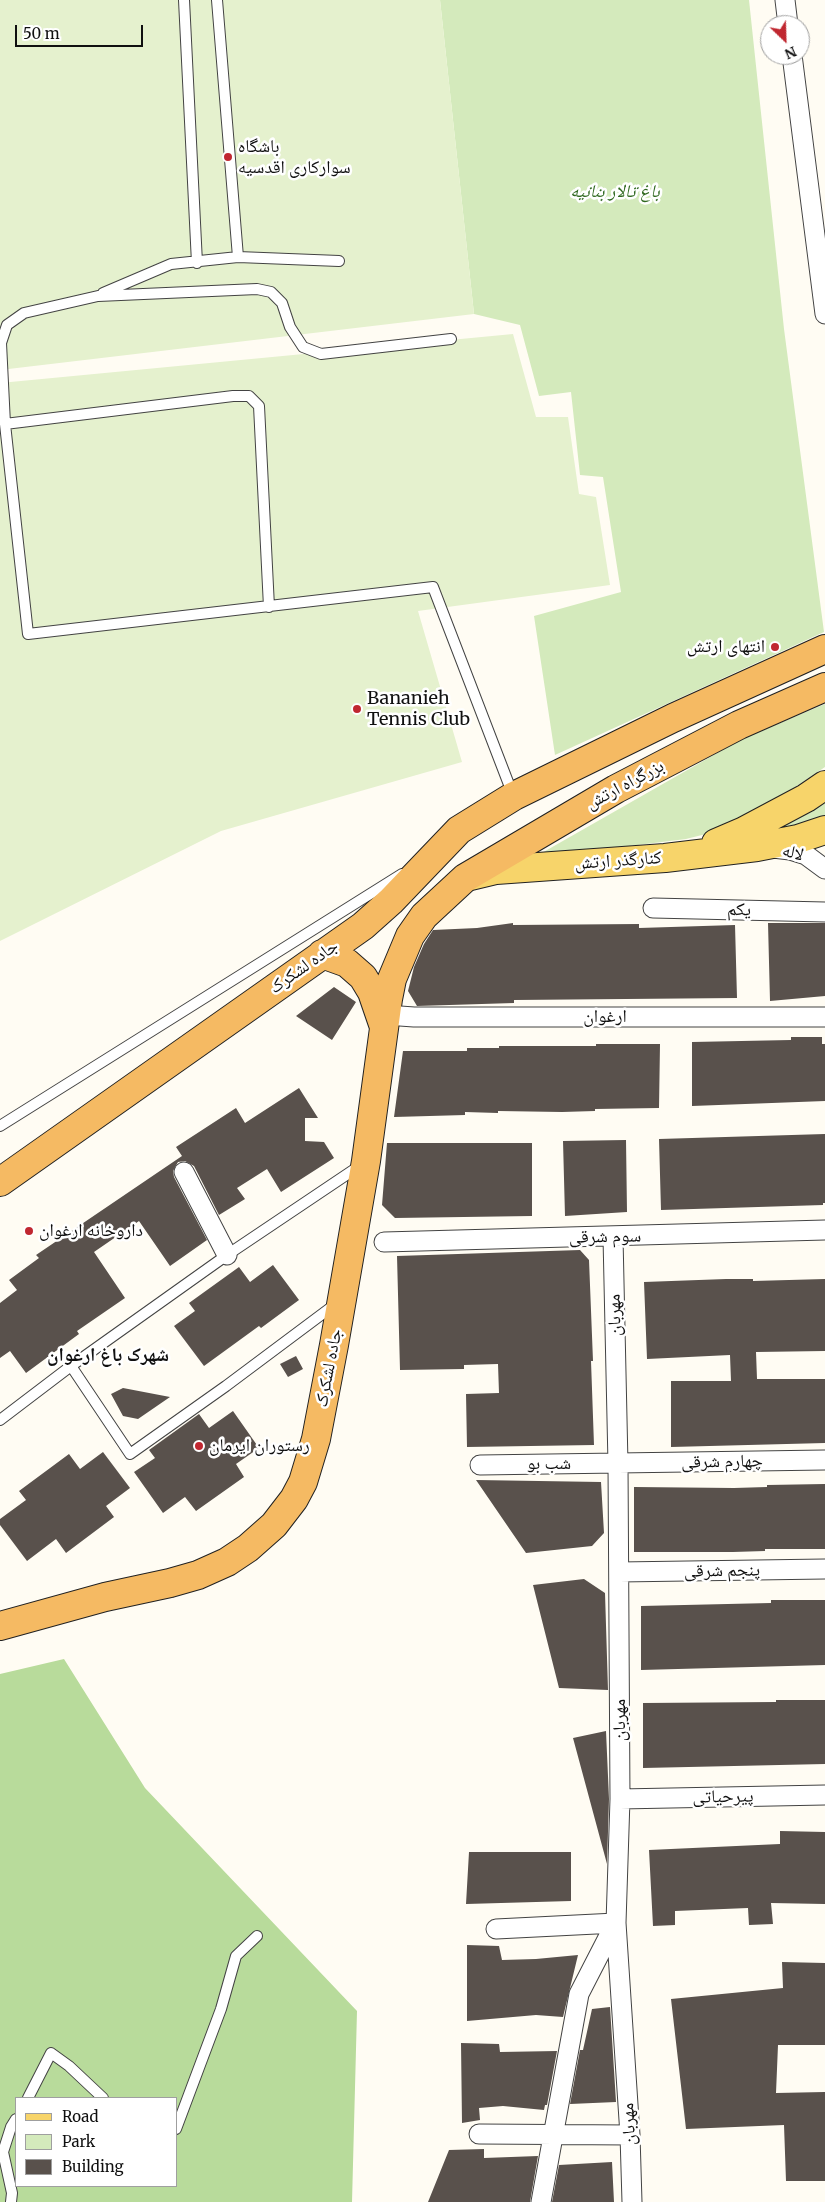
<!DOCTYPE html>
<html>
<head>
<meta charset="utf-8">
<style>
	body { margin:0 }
	#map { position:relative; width:825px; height:2202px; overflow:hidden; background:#fffcf3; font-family:Merriweather,serif }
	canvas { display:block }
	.legend { position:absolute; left:15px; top:2097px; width:162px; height:90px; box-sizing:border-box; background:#fff; border:1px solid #9f9f9f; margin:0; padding:6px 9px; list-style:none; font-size:15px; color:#101010 }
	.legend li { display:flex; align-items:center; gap:10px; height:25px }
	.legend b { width:25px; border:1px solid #9f9f9f }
	.north { position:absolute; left:760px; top:15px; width:50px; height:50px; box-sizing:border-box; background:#fff; border:1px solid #9f9f9f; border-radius:50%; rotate:156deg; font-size:14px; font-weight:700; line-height:20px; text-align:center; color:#101010 }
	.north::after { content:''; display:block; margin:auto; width:18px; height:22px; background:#c02730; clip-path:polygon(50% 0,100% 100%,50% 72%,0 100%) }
	.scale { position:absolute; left:15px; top:25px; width:128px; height:22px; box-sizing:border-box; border:2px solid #101010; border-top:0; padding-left:6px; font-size:15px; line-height:18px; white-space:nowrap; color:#101010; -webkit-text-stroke:4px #fff; paint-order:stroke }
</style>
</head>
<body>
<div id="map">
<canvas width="825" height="2202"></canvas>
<ul class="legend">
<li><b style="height:6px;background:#f7d46a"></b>Road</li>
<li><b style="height:14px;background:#d4eabc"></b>Park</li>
<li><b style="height:14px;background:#59514c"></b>Building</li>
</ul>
<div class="north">N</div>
<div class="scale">50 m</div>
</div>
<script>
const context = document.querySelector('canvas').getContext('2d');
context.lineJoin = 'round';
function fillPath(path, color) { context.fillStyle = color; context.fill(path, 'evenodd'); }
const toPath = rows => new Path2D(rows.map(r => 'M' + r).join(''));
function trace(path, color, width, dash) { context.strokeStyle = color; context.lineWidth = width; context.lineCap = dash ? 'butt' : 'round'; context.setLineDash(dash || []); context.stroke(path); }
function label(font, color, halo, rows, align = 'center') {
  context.font = font + ' Merriweather,"Noto Naskh Arabic",serif'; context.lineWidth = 5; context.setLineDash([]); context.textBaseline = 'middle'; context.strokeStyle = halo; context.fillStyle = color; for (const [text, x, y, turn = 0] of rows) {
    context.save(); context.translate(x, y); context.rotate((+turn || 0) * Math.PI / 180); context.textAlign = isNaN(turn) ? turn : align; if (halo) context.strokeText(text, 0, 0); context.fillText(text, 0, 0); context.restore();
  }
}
const green = toPath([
	[440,0,749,0,784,329,824,632,555,755,534,616,621,592,603,477,580,475,571,392,539,396,520,325,474,314],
	[825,704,825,767,748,819,710,833,686,839,533,858,740,740],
	[825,800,825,819,766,833]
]);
const forest = toPath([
	[64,1659,145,1788,357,2011,352,2202,0,2202,0,1674],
	[16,2098,176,2098,176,2186,16,2186]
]);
const pitch = toPath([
	[0,0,440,0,474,314,0,370],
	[513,334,536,417,568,417,579,494,596,497,610,585,418,611,462,762,221,831,0,941,0,383]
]);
const building = toPath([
	[513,923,513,925,639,924,639,928,735,925,737,998,514,1000,514,1003,417,1006,408,991,414,967,424,944,433,930,477,928],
	[768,923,825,923,825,996,770,1001],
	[334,987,356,1002,332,1040,296,1016],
	[791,1037,822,1037,822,1044,825,1044,825,1101,692,1106,692,1042,791,1040],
	[596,1044,660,1044,659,1108,595,1109,595,1111,562,1112,498,1111,498,1113,465,1112,465,1115,394,1117,403,1051,467,1051,467,1048,499,1048,499,1046,596,1046],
	[299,1088,318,1118,305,1118,305,1141,324,1142,334,1158,281,1192,267,1169,237,1188,245,1199,219,1215,194,1166,185,1161,178,1162,173,1171,174,1177,207,1240,170,1266,139,1221,94,1252,125,1298,77,1331,79,1334,26,1373,10,1351,0,1358,0,1303,17,1290,9,1280,39,1258,36,1255,182,1156,176,1147,236,1108,245,1123],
	[825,1134,825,1203,823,1203,823,1205,661,1210,659,1139],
	[626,1140,627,1212,565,1216,563,1141],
	[387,1143,532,1143,532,1216,395,1218,382,1205],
	[580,1250,589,1260,593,1361,591,1361,594,1445,467,1447,466,1394,499,1393,498,1364,464,1365,464,1369,400,1370,397,1256],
	[273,1265,299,1300,261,1328,259,1326,204,1366,174,1326,195,1311,189,1303,239,1267,250,1282],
	[726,1279,753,1279,753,1281,825,1279,825,1351,756,1352,757,1379,825,1379,825,1443,671,1447,671,1381,731,1381,730,1355,647,1359,644,1282],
	[296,1356,303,1369,288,1377,280,1364],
	[123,1388,170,1397,138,1419,123,1416,111,1394],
	[233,1411,259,1448,236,1464,244,1477,196,1511,185,1497,163,1513,134,1472,155,1458,149,1450,199,1414,209,1428],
	[103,1452,130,1488,106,1506,114,1517,66,1553,56,1539,27,1561,0,1525,0,1519,26,1500,19,1491,69,1454,80,1469],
	[476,1480,601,1482,604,1533,592,1546,526,1553],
	[825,1484,825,1549,765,1549,765,1551,733,1552,634,1552,634,1487,734,1488,767,1487,767,1485],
	[584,1579,605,1593,608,1690,559,1688,533,1585],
	[771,1600,825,1600,825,1665,641,1670,641,1606,771,1603],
	[776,1700,825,1700,825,1764,643,1768,643,1703,776,1702],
	[606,1731,609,1799,607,1864,573,1738],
	[780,1831,825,1832,825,1904,771,1903,773,1924,749,1925,748,1908,675,1911,675,1925,653,1926,649,1850,780,1844],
	[469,1852,571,1852,571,1901,466,1904],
	[467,1945,499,1946,502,1960,536,1959,578,1955,563,2017,536,2015,467,2021],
	[782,1962,825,1963,825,2045,778,2045,776,2093,825,2092,825,2181,786,2181,784,2125,686,2129,671,1999,783,1988],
	[610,2007,616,2102,570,2104,580,2050,583,2050,592,2009],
	[461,2043,499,2044,500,2052,557,2051,547,2105,545,2105,544,2110,503,2106,479,2108,480,2120,462,2123],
	[484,2149,484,2158,538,2156,530,2202,428,2202,449,2150],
	[612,2162,614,2202,552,2202,559,2165]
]);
const service = toPath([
	[184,0,197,263],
	[217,0,238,257],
	[103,293,171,264,238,257,339,261],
	[5,424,28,634,433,587,513,795],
	[269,607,259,406,249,396,233,396,5,424,1,343,7,325,24,313,98,296,257,289,271,292,282,303,290,327,303,347,321,354,451,339],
	[0,1126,402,874],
	[337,1303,226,1386,130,1454,71,1366,227,1255,361,1165],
	[0,1420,71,1366],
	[28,2098,51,2053,69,2066,103,2098],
	[176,2129,221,2009,236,1956,257,1936],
	[11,2202,12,2193,3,2152,11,2127,16,2119]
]);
const minor = toPath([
	[785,0,788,25],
	[792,55,825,314],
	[773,848,790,850,806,855,825,869],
	[653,908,825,912],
	[386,1015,414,1017,825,1017],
	[184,1172,227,1255],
	[613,1237,618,1464,620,1799,616,1923,630,2135,632,2202],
	[384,1242,825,1230],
	[480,1465,825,1460],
	[619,1572,825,1569],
	[620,1799,825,1795],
	[496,1929,616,1923],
	[479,2134,630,2135],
	[541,2202,579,1994,615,1924]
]);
const primary = toPath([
	[716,843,744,831,806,798,825,785],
	[471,876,496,870,665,858,757,847,798,839,825,830]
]);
const trunk = toPath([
	[322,954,347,963,363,977,372,992,383,1024],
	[0,1182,363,926,391,901,459,830,514,796,673,718,825,649],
	[0,1626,105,1597,170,1583,198,1575,227,1562,248,1548,274,1525,294,1499,303,1482,316,1439,334,1345,366,1161,388,999,392,979,410,936,424,916,465,878,616,789,739,725,825,687]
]);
const markers = [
	[228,157,5,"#c02730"],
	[775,647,5,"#c02730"],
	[357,709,5,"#c02730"],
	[29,1231,5,"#c02730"],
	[199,1446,5,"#c02730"]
];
const poiNames = [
	["باشگاه",238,147],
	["سوارکاری اقدسیه",238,168],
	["انتهای ارتش",765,647,"right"],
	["Bananieh",367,699],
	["Tennis Club",367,720],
	["داروخانه ارغوان",39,1231],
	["رستوران ايرمان",209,1446]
];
const parkNames = [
	["باغ تالار بنانیه",615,192]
];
const streetNames = [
	["بزرگراه ارتش",625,785,-28],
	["لاله",793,853,16],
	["کنارگذر ارتش",618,861,-4],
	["یکم",739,910,1],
	["جاده لشکرک",304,967,-35],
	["ارغوان",605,1017],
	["سوم شرقی",605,1237,-1],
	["مهربان",615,1315,-91],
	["جاده لشکرک",329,1368,-79],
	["چهارم شرقی",722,1462,-1],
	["شب بو",549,1464],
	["پنجم شرقی",722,1571,-1],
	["مهربان",620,1720,-90],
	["پیرحیاتی",723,1797,-1],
	["مهربان",629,2124,-93]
];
const neighbourhoodNames = [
	["شهرک باغ ارغوان",108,1356]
];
fillPath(green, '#d4eabc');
fillPath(forest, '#b8db9b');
fillPath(pitch, '#e5f1ce');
fillPath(building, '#59514c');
trace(service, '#434343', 12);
trace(minor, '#434343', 21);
trace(primary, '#212121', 30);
trace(trunk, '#212121', 30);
trace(service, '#fff', 10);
trace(minor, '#fff', 19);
trace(primary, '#f7d46a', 28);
trace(trunk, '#f5ba63', 28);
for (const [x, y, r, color] of markers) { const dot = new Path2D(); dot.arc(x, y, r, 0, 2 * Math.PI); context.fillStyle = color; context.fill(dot); trace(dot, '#fff', 2); }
label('18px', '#101010', '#fff', poiNames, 'left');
label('italic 18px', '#2f681f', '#fff', parkNames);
label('18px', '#101010', '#fff', streetNames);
label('bold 19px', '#101010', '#fff', neighbourhoodNames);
</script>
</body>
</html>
